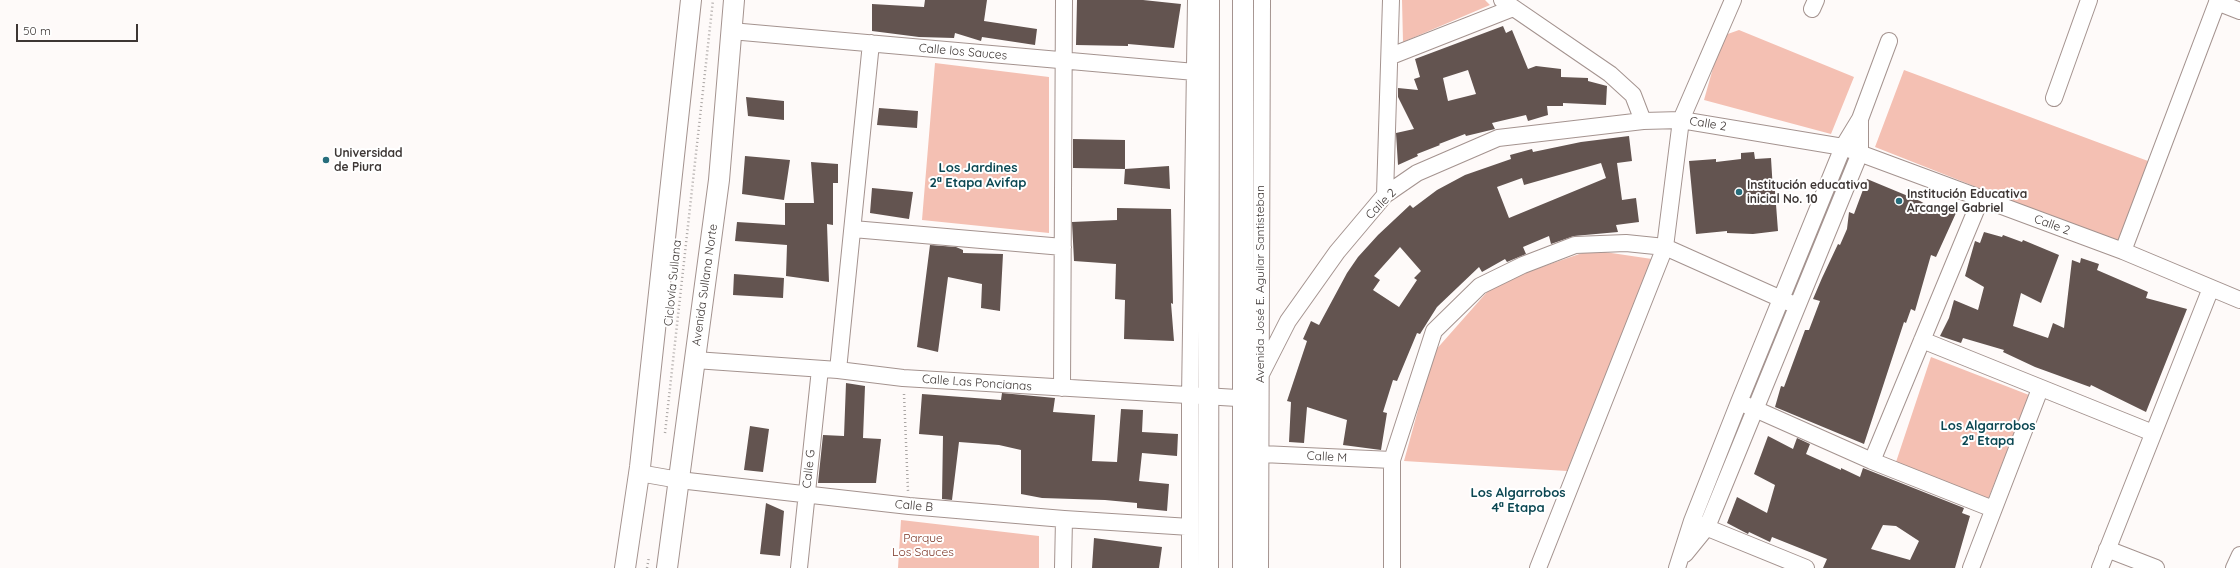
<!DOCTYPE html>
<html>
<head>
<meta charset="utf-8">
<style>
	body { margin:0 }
	#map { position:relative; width:2240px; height:568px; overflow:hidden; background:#fefaf9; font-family:Quicksand,sans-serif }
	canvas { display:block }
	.scale { position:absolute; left:16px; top:24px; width:122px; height:18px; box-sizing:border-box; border:2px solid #3d3634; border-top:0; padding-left:5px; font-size:12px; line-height:14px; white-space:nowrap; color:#3d3634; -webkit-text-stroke:3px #fff; paint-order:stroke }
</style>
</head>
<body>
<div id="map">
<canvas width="2240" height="568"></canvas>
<div class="scale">50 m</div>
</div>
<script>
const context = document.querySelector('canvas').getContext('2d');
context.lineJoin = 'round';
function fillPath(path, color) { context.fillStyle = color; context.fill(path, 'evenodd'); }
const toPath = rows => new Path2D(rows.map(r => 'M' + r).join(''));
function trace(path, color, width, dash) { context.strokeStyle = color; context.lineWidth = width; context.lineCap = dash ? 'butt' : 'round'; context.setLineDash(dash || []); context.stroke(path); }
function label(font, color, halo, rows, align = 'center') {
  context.font = font + ' Quicksand,sans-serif'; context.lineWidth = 4; context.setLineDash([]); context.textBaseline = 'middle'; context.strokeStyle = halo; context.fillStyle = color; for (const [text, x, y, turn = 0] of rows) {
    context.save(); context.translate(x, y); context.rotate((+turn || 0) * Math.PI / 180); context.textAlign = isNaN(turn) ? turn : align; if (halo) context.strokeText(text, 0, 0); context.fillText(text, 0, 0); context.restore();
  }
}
const green = toPath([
	[1402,0,1485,0,1490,5,1403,42],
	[1739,30,1854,77,1831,134,1704,100,1722,36],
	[935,63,1049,77,1049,233,922,220],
	[1904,70,2148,161,2118,243,1875,147],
	[1591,250,1652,259,1567,471,1404,461,1434,352,1495,283],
	[1931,357,2029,395,1987,502,1895,465],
	[901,520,1039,536,1039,568,898,568]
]);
const building = toPath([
	[925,0,987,0,984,21,1037,29,1035,45,982,37,981,41,955,33,954,38,919,37,872,31,872,4,924,7],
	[1077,0,1143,0,1181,4,1174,48,1128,44,1128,46,1076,45],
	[1503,26,1506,33,1512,30,1528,69,1536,66,1561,69,1561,77,1588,78,1588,81,1607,86,1606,105,1563,103,1563,106,1547,106,1548,115,1528,121,1526,115,1492,123,1495,129,1466,136,1465,134,1439,144,1440,145,1417,154,1418,156,1398,165,1396,133,1414,129,1398,97,1398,88,1418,90,1414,79,1420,77,1415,59],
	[1468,70,1476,94,1448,101,1443,78],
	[746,97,784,101,784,120,748,116],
	[879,108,918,111,917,128,877,125],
	[1629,136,1632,161,1617,163,1622,200,1636,198,1639,222,1616,225,1618,232,1574,236,1551,244,1549,236,1523,247,1526,254,1507,262,1505,259,1482,272,1479,267,1437,307,1420,334,1417,333,1397,381,1393,380,1383,412,1387,413,1381,450,1343,445,1347,420,1307,407,1304,443,1289,442,1291,402,1287,401,1307,341,1303,339,1311,321,1319,325,1347,273,1358,257,1378,235,1410,205,1413,208,1437,190,1465,175,1511,159,1510,155,1532,149,1533,152,1581,142],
	[1601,163,1606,178,1509,218,1497,187,1522,178,1524,185],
	[1400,247,1421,271,1414,278,1417,280,1399,307,1373,290,1380,280,1374,276],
	[1073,139,1125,140,1125,169,1073,168],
	[1754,152,1755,159,1771,158,1773,191,1775,191,1778,231,1753,234,1727,233,1727,231,1696,234,1689,161,1716,159,1716,162,1741,159,1741,153],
	[745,156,790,160,784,200,742,194],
	[811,162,838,164,838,183,833,183,833,225,827,224,829,282,786,276,787,245,735,241,737,222,785,225,785,203,814,203],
	[1169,166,1170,189,1124,184,1125,169],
	[1867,179,1920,201,1932,208,1934,204,1956,213,1936,257,1931,255,1915,311,1911,309,1906,323,1904,322,1864,444,1775,407,1781,386,1784,387,1805,330,1809,330,1820,301,1813,299,1822,278,1838,244,1840,245,1847,229,1849,212,1854,214],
	[872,188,913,192,909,219,870,213],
	[1117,208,1171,209,1173,304,1171,303,1174,341,1124,339,1125,300,1115,299,1116,264,1074,261,1072,222,1117,220],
	[1984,232,2002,237,2003,235,2022,242,2023,240,2059,255,2041,303,2021,293,2013,326,2048,338,2053,323,2064,328,2072,260,2080,263,2081,258,2099,264,2097,270,2148,292,2146,298,2187,309,2146,412,2091,385,2090,387,2035,367,2003,352,2004,350,1963,338,1961,343,1940,336,1949,318,1954,300,1978,310,1984,287,1965,276,1975,241,1980,243],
	[930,245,956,247,963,250,963,253,1003,254,1000,311,981,308,982,284,948,277,938,352,917,347],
	[734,274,784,278,783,298,733,295],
	[846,383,865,386,863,438,881,439,876,483,818,483,823,435,844,436],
	[1002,393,1055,398,1053,412,1095,415,1092,461,1117,462,1121,409,1143,410,1142,432,1178,434,1177,456,1142,453,1139,481,1169,484,1167,511,1137,508,1137,503,1105,500,1042,498,1021,494,1021,450,999,445,959,442,952,500,942,499,943,436,919,434,922,394,1001,400],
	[750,426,769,429,763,472,744,470],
	[1768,436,1793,449,1797,438,1810,444,1806,454,1841,470,1841,468,1860,477,1863,468,1964,508,1962,513,1970,516,1955,568,1823,568,1827,559,1772,537,1770,542,1749,532,1748,534,1727,523,1737,497,1767,513,1775,485,1754,474],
	[1883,525,1896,526,1919,541,1910,560,1871,549],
	[766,503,784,511,780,556,760,554],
	[1094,538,1162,547,1159,568,1092,568]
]);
const path = toPath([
	[904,394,908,491],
	[665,433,713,0],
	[647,568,649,557]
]);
const minor = toPath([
	[1502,0,1610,74,1633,95,1643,121],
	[2217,2,2240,11],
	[1812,9,1816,0],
	[731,31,1195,72],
	[1391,56,1513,8],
	[2054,98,2089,0],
	[1385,195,1391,0],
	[853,229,1063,247],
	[2123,251,2218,0],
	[1922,340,2153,433],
	[695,360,838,370,903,378,1254,399],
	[838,370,871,43],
	[1259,378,1288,321,1337,252,1385,195,1417,173,1498,138,1643,121,1681,120,1843,147,2123,251,2240,300],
	[1062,388,1064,0],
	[1746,405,1872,461,1993,509],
	[1262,454,1392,460],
	[1872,461,1981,198],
	[639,473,679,480,909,506,1064,519,1190,527],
	[1698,524,1806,568],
	[2107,549,2156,568],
	[1685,554,1707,527,1860,153,1860,119],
	[799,568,820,369],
	[1063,568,1064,519],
	[1190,568,1190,397,1196,0],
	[1260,568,1262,0],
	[1392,568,1392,460,1434,331,1480,286,1523,265,1575,245,1626,243,1665,247,1797,306],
	[1538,568,1665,247,1681,120,1733,0],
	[1677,568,1692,521,1739,402,1843,147,1860,119,1889,41],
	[1971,568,2040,389],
	[2100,568,2211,288],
	[2234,568,2240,555]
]);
const major = toPath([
	[625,568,640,467,691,0],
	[667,568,719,180,734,0],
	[1208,568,1209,0],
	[1243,568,1243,0]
]);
const markers = [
	[326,160,4,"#276d7c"],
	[1739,192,4,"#276d7c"],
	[1899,201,4,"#276d7c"]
];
const streetNames = [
	["Calle los Sauces",963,52,5],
	["Calle 2",1708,124,9],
	["Calle 2",1381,204,-45],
	["Calle 2",2052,225,20],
	["Ciclovía Sullana",673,283,-84],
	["Avenida José E. Aguilar Santisteban",1260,284,-90],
	["Avenida Sullana Norte",705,285,-82],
	["Calle Las Poncianas",977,383,4],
	["Calle M",1327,457,3],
	["Calle G",809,469,-84],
	["Calle B",914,506,5]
];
const poiNames = [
	["Universidad",334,153],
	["de Piura",334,167],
	["Institución educativa",1747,185],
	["inicial No. 10",1747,199],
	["Institución Educativa",1907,194],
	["Arcangel Gabriel",1907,208]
];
const parkNames = [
	["Parque",923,538],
	["Los Sauces",923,552]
];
const neighbourhoodNames = [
	["Los Jardines",978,168],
	["2ª Etapa Avifap",978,183],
	["Los Algarrobos",1988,426],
	["2ª Etapa",1988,441],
	["Los Algarrobos",1518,493],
	["4ª Etapa",1518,508]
];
fillPath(green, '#f4c0b3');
fillPath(building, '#635450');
trace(minor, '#a4938f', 18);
trace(major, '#a4938f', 22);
trace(path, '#aaa5a3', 2.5, [1, 3]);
trace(minor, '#fff', 16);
trace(major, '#fff', 20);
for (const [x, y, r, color] of markers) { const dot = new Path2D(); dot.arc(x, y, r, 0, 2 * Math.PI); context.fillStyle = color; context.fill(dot); trace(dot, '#fff', 1.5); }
label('12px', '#3d3634', '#fff', streetNames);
label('bold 12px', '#3d3634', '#fff', poiNames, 'left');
label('12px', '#7a3222', '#fff', parkNames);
label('bold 13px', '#0b4752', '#fff', neighbourhoodNames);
</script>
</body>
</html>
